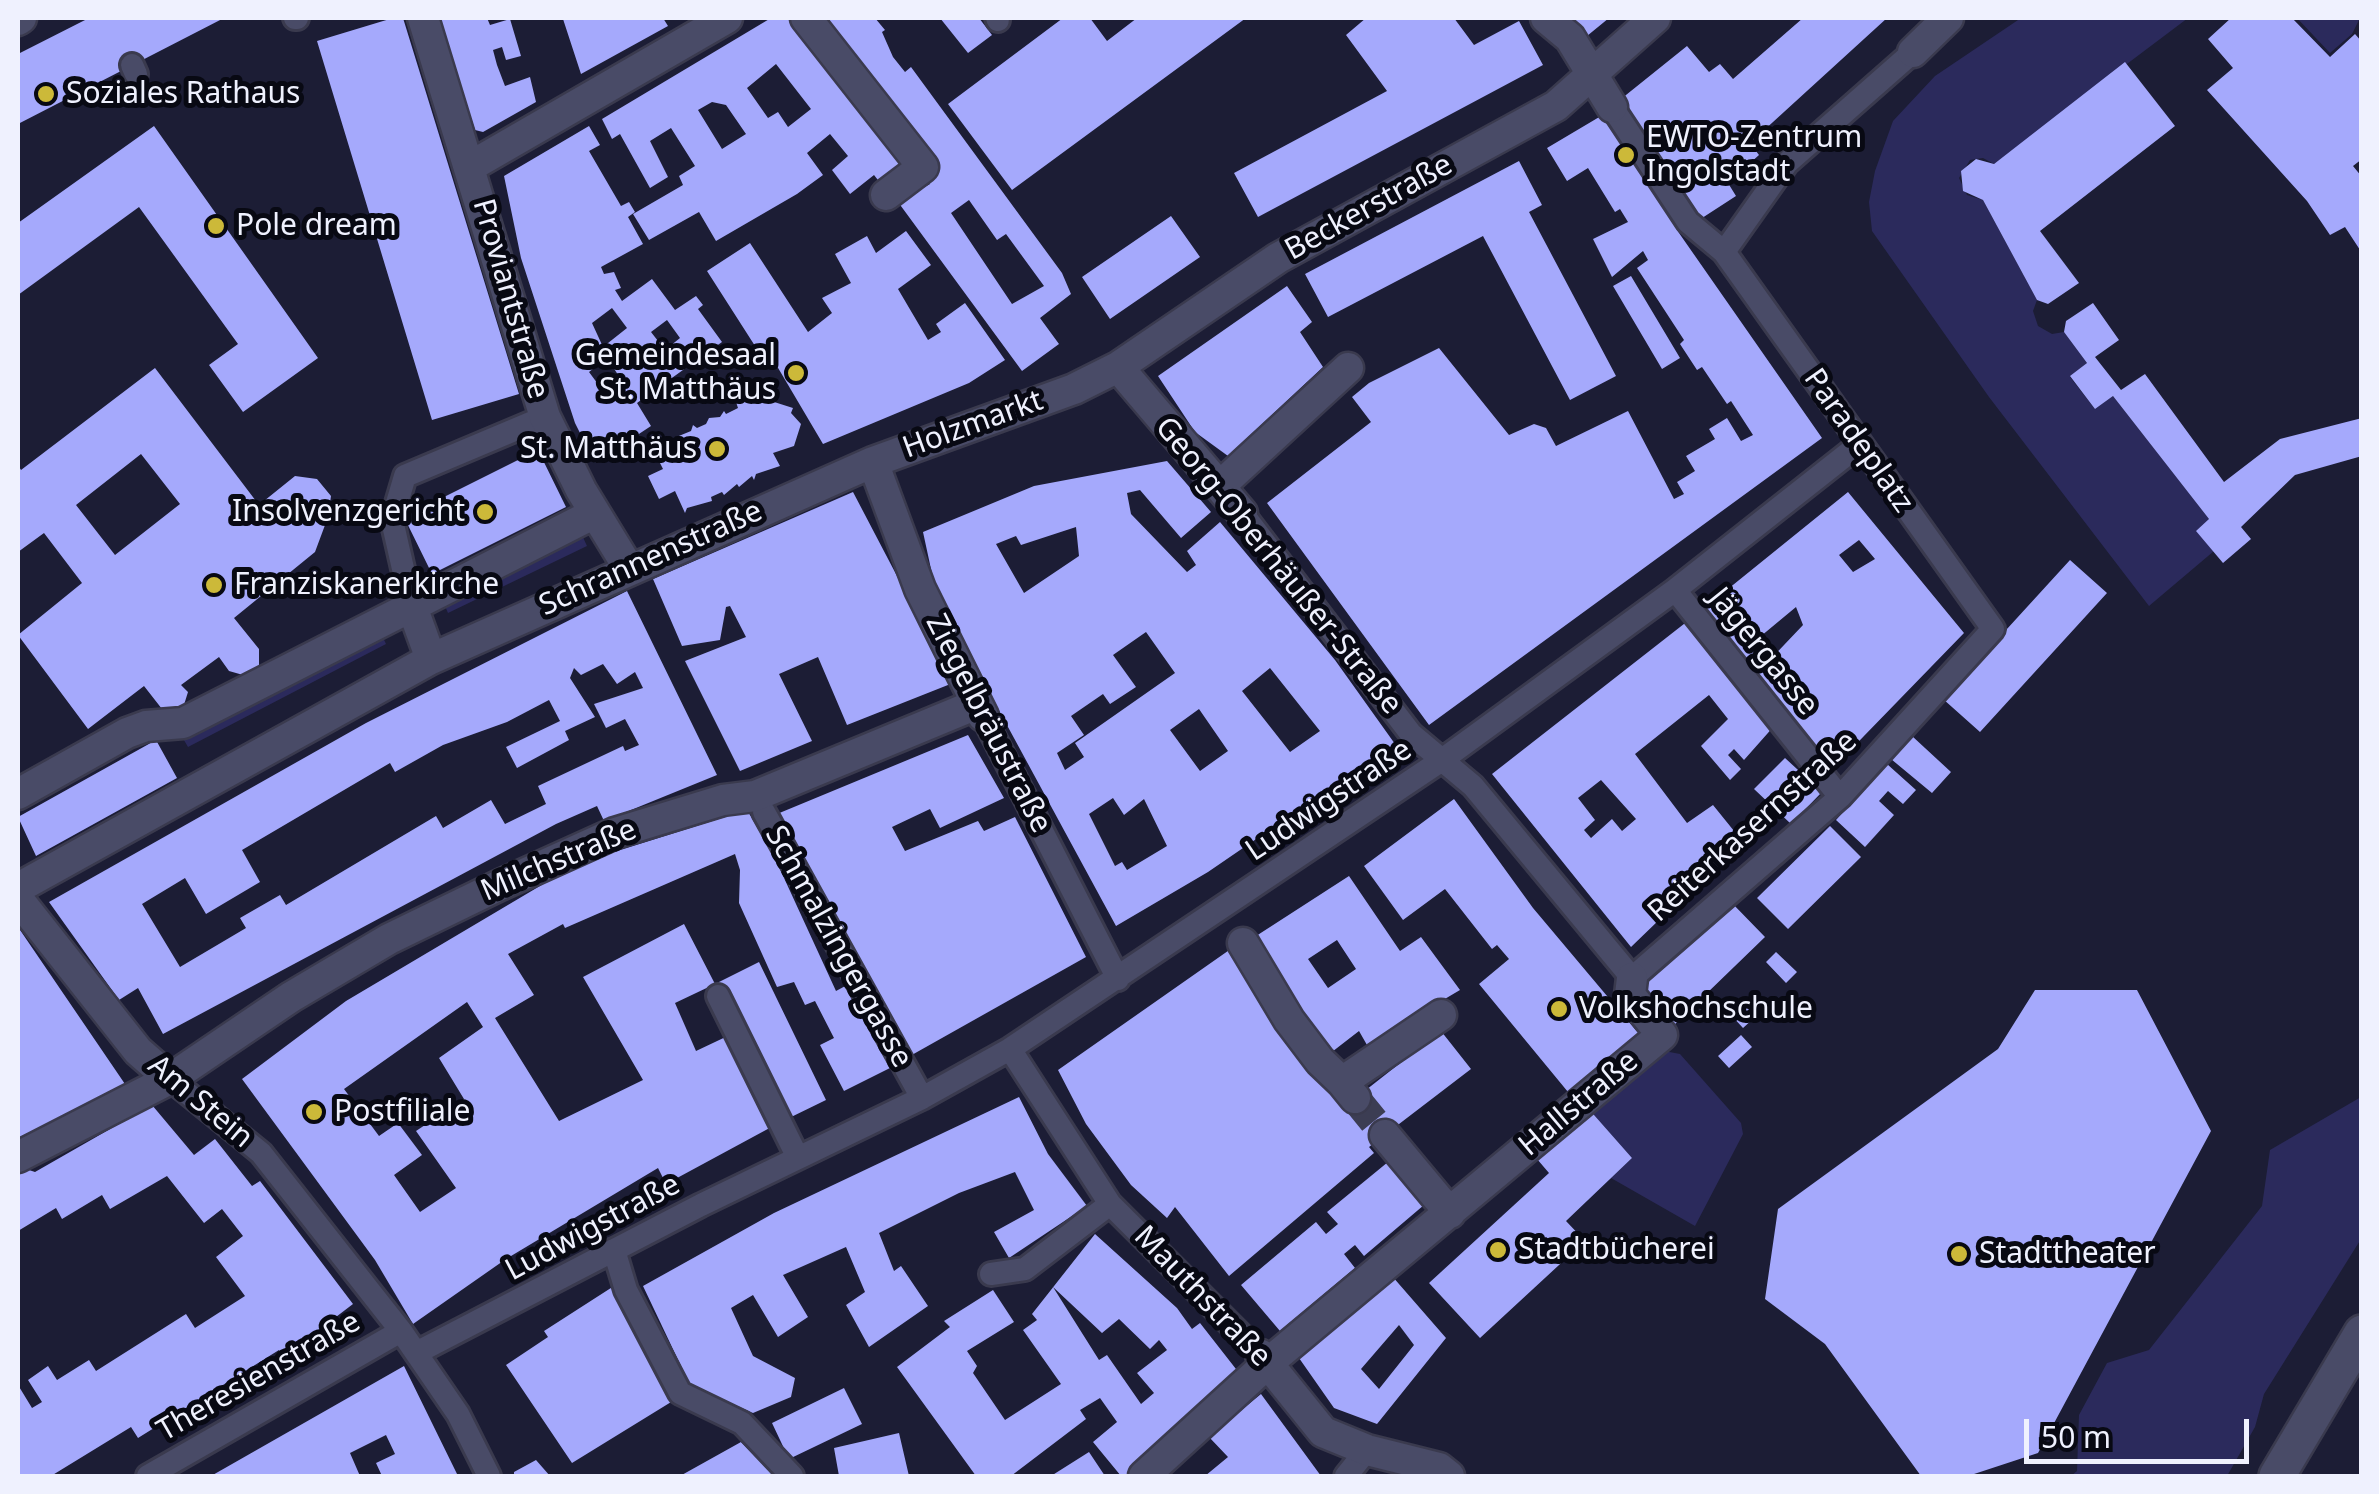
<!DOCTYPE html>
<html>
<head>
<meta charset="utf-8">
<style>
	body { margin:0 }
	#map { position:relative; width:2379px; height:1494px; overflow:hidden; background:#1c1d35; font-family:"Noto Sans",sans-serif }
	canvas { display:block }
	.frame { position:absolute; inset:0; border:20px solid #eff1fe; pointer-events:none }
	.scale { position:absolute; left:2024px; top:1419px; width:225px; height:45px; box-sizing:border-box; border:5px solid #eff1fe; border-top:0; padding-left:12px; font-size:30px; line-height:35px; white-space:nowrap; color:#eff1fe; -webkit-text-stroke:8px #080913; paint-order:stroke }
</style>
</head>
<body>
<div id="map">
<canvas width="2379" height="1494"></canvas>
<div class="frame"></div>
<div class="scale">50 m</div>
</div>
<script>
const context = document.querySelector('canvas').getContext('2d');
context.lineJoin = 'round';
function fillPath(path, color) { context.fillStyle = color; context.fill(path, 'evenodd'); }
const toPath = rows => new Path2D(rows.map(r => 'M' + r).join(''));
function trace(path, color, width, dash) { context.strokeStyle = color; context.lineWidth = width; context.lineCap = dash ? 'butt' : 'round'; context.setLineDash(dash || []); context.stroke(path); }
function label(font, color, halo, rows, align = 'center') {
  context.font = font + ' "Noto Sans",sans-serif'; context.lineWidth = 10; context.setLineDash([]); context.textBaseline = 'middle'; context.strokeStyle = halo; context.fillStyle = color; for (const [text, x, y, turn = 0] of rows) {
    context.save(); context.translate(x, y); context.rotate((+turn || 0) * Math.PI / 180); context.textAlign = isNaN(turn) ? turn : align; if (halo) context.strokeText(text, 0, 0); context.fillText(text, 0, 0); context.restore();
  }
}
const green = toPath([
	[2021,18,2188,18,1994,164,1983,158,1970,160,1959,178,1967,195,1983,200,2037,300,2033,311,2038,326,2052,334,2064,332,2087,363,2070,377,2095,409,2113,396,2209,519,2214,551,2149,606,1989,397,1872,231,1869,202,1875,171,1893,121,1935,76],
	[2297,18,2360,18,2352,34,2330,53],
	[581,533,587,546,448,613,442,599],
	[380,631,386,644,188,747,181,735],
	[1659,1050,1680,1054,1741,1123,1743,1134,1695,1226,1611,1178,1632,1158,1587,1107],
	[2361,1097,2361,1239,2264,1394,2255,1427,2227,1476,2071,1476,2077,1471,2079,1415,2107,1363,2149,1350,2262,1206,2270,1150]
]);
const building = toPath([
	[89,18,224,18,18,124,18,54],
	[393,18,403,18,519,394,432,420,317,41],
	[438,18,487,18,490,25,510,19,521,56,506,60,502,47,493,50,497,65,505,86,530,77,536,102,483,132,475,130],
	[663,18,668,26,581,74,563,19],
	[771,18,793,18,906,163,881,184,874,175,850,194,832,170,848,156,830,134,807,153,823,175,797,194,716,241,699,212,649,240,633,214,683,185,679,176,695,166,671,128,650,141,668,177,650,188,620,134,612,139,602,119],
	[776,64,811,109,788,127,778,112,768,118,747,88],
	[712,102,726,105,746,134,722,149,698,110],
	[826,18,875,18,885,30,882,32,893,57,905,72,911,67,1062,273,1071,294,1040,318,1059,344,1022,371,898,202,930,184,926,178,940,168],
	[969,200,997,240,1006,234,1044,286,1012,304,951,213],
	[940,18,979,18,992,35,968,53],
	[1063,18,1090,18,1107,41,1137,18,1246,18,1012,190,948,104],
	[1366,18,1454,18,1474,45,1519,21,1543,65,1258,217,1234,173,1387,91,1346,35],
	[1568,18,1609,18,1587,36],
	[1803,18,1887,18,1750,143,1759,155,1728,183,1736,196,1699,220,1621,99,1687,46,1709,72,1720,64,1733,79],
	[2231,18,2292,18,2330,57,2355,34,2362,42,2362,159,2353,166,2362,177,2362,253,2345,227,2330,235,2307,201,2207,90,2233,68,2208,39],
	[2125,62,2175,126,2040,231,2079,283,2048,304,2037,300,1983,200,1963,191,1961,171,1976,159,1994,164],
	[1606,113,1679,233,1822,438,1429,725,1267,503,1371,422,1352,397,1369,383,1439,348,1509,435,1534,424,1546,428,1556,446,1628,411,1674,499,1684,494,1677,482,1695,471,1686,456,1715,439,1709,429,1727,418,1741,441,1753,435,1731,401,1727,404,1702,367,1697,370,1680,344,1684,340,1637,268,1648,260,1643,251,1612,277,1593,239,1628,222,1620,209,1615,212,1588,168,1567,181,1547,148],
	[154,126,318,358,243,412,209,365,238,344,139,207,18,295,18,223],
	[589,126,600,145,589,151,621,206,629,202,635,212,628,217,643,244,601,267,604,274,614,272,621,288,615,290,622,301,652,279,675,310,696,296,703,305,698,309,722,342,637,403,651,426,595,463,575,423,521,258,504,176],
	[612,308,627,328,603,347,592,323],
	[667,320,680,338,665,350,651,332],
	[607,358,626,387,609,399,589,372],
	[1519,161,1542,205,1529,212,1616,376,1570,400,1483,236,1328,317,1305,274],
	[1171,216,1200,257,1110,319,1082,277],
	[906,231,931,265,898,289,928,340,941,332,936,324,965,303,1005,360,969,383,823,444,771,356,764,360,707,271,750,243,808,332,832,313,822,298,851,283,835,254,867,236,876,253],
	[1631,276,1680,358,1662,369,1613,286],
	[1287,286,1312,322,1300,332,1323,367,1228,456,1195,432,1158,376],
	[2093,303,2119,340,2095,357,2121,390,2145,374,2224,482,2280,439,2362,418,2362,456,2295,475,2241,527,2251,539,2223,563,2196,531,2209,519,2113,396,2095,409,2070,376,2087,363,2064,332,2066,321],
	[155,368,259,505,295,476,317,479,331,496,328,517,315,552,234,618,259,649,259,667,243,675,229,671,219,657,181,685,188,692,183,708,173,712,162,709,144,686,88,729,18,635,82,583,44,533,18,552,18,465,21,470],
	[141,454,180,504,115,555,76,505],
	[763,385,771,401,793,408,791,413,801,424,794,446,773,453,780,466,756,474,754,480,752,476,739,487,737,484,724,495,722,492,711,497,712,501,687,508,685,513,675,491,659,499,648,476,663,469,652,447,691,431,693,425,697,428,706,424,709,418,720,417,724,411,726,414,738,408,735,399],
	[538,450,566,507,432,574,404,517],
	[1167,461,1211,512,1181,538,1140,490,1127,493,1131,514,1187,572,1196,565,1187,551,1220,522,1335,660,1395,744,1208,872,1116,926,951,622,934,583,923,532,1034,486],
	[1076,527,1079,556,1024,593,996,544,1016,536,1021,545],
	[1146,632,1175,673,1075,743,1084,757,1065,770,1057,753,1084,735,1071,716,1103,694,1110,704,1136,687,1113,655],
	[1270,668,1320,731,1290,752,1242,691],
	[1199,709,1228,751,1200,771,1170,730],
	[1113,798,1124,815,1144,799,1167,846,1127,870,1122,862,1115,866,1089,814],
	[853,492,953,683,847,725,818,657,779,674,812,741,740,771,685,661,746,637,730,606,726,607,720,640,682,646,653,579],
	[1848,492,1964,633,1830,771,1702,610],
	[1859,540,1875,559,1853,572,1839,555],
	[1796,607,1803,625,1765,665,1749,646],
	[2070,560,2107,593,1980,732,1943,699],
	[627,591,717,775,604,821,597,806,556,824,163,1034,138,988,119,1000,49,902,366,723],
	[603,664,617,684,635,672,643,688,594,704,606,728,625,719,639,745,625,751,623,746,538,786,546,804,505,824,491,800,443,828,436,816,286,905,280,895,240,918,246,928,180,967,142,904,185,878,206,914,260,882,242,850,390,763,395,772,443,745,507,722,549,700,560,721,506,747,517,768,569,740,565,731,595,717,570,678,574,668,581,675],
	[1689,620,1775,725,1744,760,1734,749,1728,755,1741,769,1730,780,1701,746,1728,719,1709,695,1635,754,1687,823,1713,805,1747,847,1688,892,1631,947,1492,774],
	[1601,780,1636,819,1622,831,1612,819,1591,838,1584,830,1595,820,1578,798],
	[968,735,1004,798,940,828,930,809,892,827,905,851,978,821,984,831,1015,817,1086,957,910,1056,777,814],
	[1912,736,1951,772,1932,793,1891,759],
	[156,740,177,778,36,856,18,817],
	[1785,758,1822,792,1791,824,1754,789],
	[1887,764,1916,790,1903,804,1888,791,1879,801,1894,815,1865,847,1836,820],
	[1454,799,1533,908,1639,1034,1568,1092,1479,984,1509,959,1497,945,1492,949,1445,889,1403,920,1364,866],
	[747,810,773,854,836,991,849,984,892,1067,844,1091,820,1045,834,1038,815,1001,805,1005,794,982,777,987,739,903,740,870,735,854,565,928,563,924,508,954,534,995,495,1018,559,1121,643,1080,583,977,684,924,715,984,675,1003,696,1051,734,1033,777,1124,666,1184,658,1168,506,1259,413,1324,375,1260,242,1079,346,1001,545,883,611,853],
	[467,1002,483,1027,439,1058,464,1099,416,1131,456,1188,420,1212,394,1175,422,1155,398,1123,379,1136,344,1089],
	[1830,826,1861,857,1788,929,1757,898],
	[1349,876,1400,951,1421,937,1460,990,1367,1045,1359,1031,1328,1055,1253,938],
	[1337,940,1356,969,1328,988,1308,959],
	[1730,901,1765,937,1673,1026,1637,989],
	[18,927,127,1087,18,1138],
	[1235,946,1343,1108,1441,1031,1471,1069,1369,1147,1374,1153,1229,1276,1175,1207,1167,1218,1131,1185,1086,1124,1058,1070],
	[1776,952,1797,972,1786,983,1766,962],
	[759,962,826,1100,785,1120,715,984],
	[2035,990,2137,990,2211,1131,2038,1453,1968,1476,1921,1476,1825,1344,1765,1299,1778,1209,1998,1049],
	[1752,996,1764,1009,1743,1028,1731,1015],
	[1741,1035,1752,1047,1729,1068,1718,1056],
	[1019,1097,1048,1154,1087,1206,1009,1258,994,1232,1034,1210,1015,1172,959,1193,879,1233,894,1271,901,1266,928,1306,869,1347,846,1305,865,1292,846,1247,783,1275,808,1317,778,1337,753,1295,731,1308,753,1356,795,1378,791,1397,753,1413,690,1385,643,1286,774,1213],
	[152,1105,194,1155,215,1139,252,1186,260,1181,353,1304,311,1336,281,1354,279,1350,138,1438,131,1427,51,1476,18,1476,18,1385,32,1408,42,1402,28,1380,48,1366,57,1380,89,1360,96,1371,186,1314,195,1328,245,1296,216,1257,243,1236,222,1209,204,1223,167,1176,110,1209,102,1195,62,1219,56,1208,18,1231,18,1173,26,1169,35,1172],
	[1587,1107,1632,1158,1566,1221,1585,1241,1480,1338,1429,1283,1549,1173,1531,1152],
	[1388,1162,1424,1205,1364,1256,1355,1245,1344,1254,1355,1268,1280,1331,1241,1285,1316,1222,1326,1234,1338,1224,1327,1212],
	[1095,1234,1177,1308,1192,1329,1200,1323,1243,1378,1132,1476,1121,1476,1093,1442,1117,1422,1100,1398,1080,1410,1086,1419,1011,1476,976,1476,897,1367,950,1327,944,1321,993,1290,1014,1322,967,1351,977,1366,973,1373,1005,1420,1061,1384,1023,1330,1037,1320,1032,1314],
	[1053,1287,1102,1333,1119,1319,1150,1349,1159,1340,1167,1350,1137,1373,1154,1393,1141,1404,1107,1355,1099,1360],
	[1392,1276,1446,1338,1377,1424,1334,1408,1299,1358],
	[1399,1325,1414,1345,1379,1389,1361,1369],
	[614,1286,676,1399,572,1463,506,1365,548,1337,544,1331],
	[404,1366,458,1476,382,1476,376,1463,395,1454,386,1435,350,1453,360,1476,211,1476],
	[844,1388,862,1424,789,1459,772,1423],
	[1261,1394,1321,1476,1205,1476,1228,1457,1209,1437],
	[899,1433,909,1476,839,1476,834,1448],
	[741,1442,774,1476,680,1476],
	[1089,1452,1105,1476,1051,1476],
	[536,1460,550,1476,514,1476,514,1472]
]);
const minorTunnel = toPath([
	[1355,1098,1385,1135]
]);
const pedestrian = toPath([
	[295,18,297,18],
	[997,18,998,20],
	[132,65,136,74],
	[1724,252,1787,163,1913,52],
	[1242,513,1411,734,1473,786,1632,978,1840,797,1993,629,1724,252,1688,222,1612,107],
	[1675,590,1840,797],
	[411,604,392,520,405,476,545,417],
	[983,716,1118,979],
	[764,812,922,1098],
	[718,996,798,1158],
	[1010,1049,1110,1204,1261,1355],
	[170,1079,261,1153,401,1331,458,1414,489,1476],
	[614,1250,626,1290,680,1393,742,1423,792,1476],
	[991,1274,1025,1269,1110,1204],
	[416,1353,701,1205,922,1098,1010,1049,1442,760,1675,590,1860,444],
	[148,1476,401,1331],
	[1346,1476,1367,1450]
]);
const minor = toPath([
	[423,18,545,417,581,490,628,567],
	[806,18,923,167,886,195],
	[1546,18,1570,38,1612,107],
	[18,20,21,18],
	[1913,52,1948,18],
	[471,166,727,18],
	[1118,367,1242,513],
	[873,462,920,589,983,716],
	[1221,485,1348,368],
	[411,604,431,659],
	[18,794,127,733,146,726,183,723,595,513],
	[18,888,431,659,873,462,1074,389,1118,367,1278,258,1556,106,1655,18],
	[18,899,138,1051,170,1079],
	[1243,943,1289,1020,1320,1061,1342,1082],
	[1355,1098,1342,1082,1441,1015],
	[1385,1135,1450,1213],
	[18,1157,170,1079,291,997,389,939,500,885,615,833,723,800,755,796,977,704],
	[1261,1355,1323,1432,1367,1450,1439,1468,1449,1476],
	[1144,1476,1268,1363,1662,1035,1630,995,1632,978]
]);
const tertiary = toPath([
	[2277,1476,2362,1333]
]);
const markers = [
	[46,94,10,"#ccb939"],
	[1626,155,10,"#ccb939"],
	[216,226,10,"#ccb939"],
	[796,373,10,"#ccb939"],
	[717,449,10,"#ccb939"],
	[485,512,10,"#ccb939"],
	[214,585,10,"#ccb939"],
	[1559,1009,10,"#ccb939"],
	[314,1112,10,"#ccb939"],
	[1498,1250,10,"#ccb939"],
	[1959,1254,10,"#ccb939"]
];
const poiNames = [
	["Soziales Rathaus",66,94],
	["EWTO-Zentrum",1646,138],
	["Ingolstadt",1646,172],
	["Pole dream",236,226],
	["Gemeindesaal",776,356,"right"],
	["St. Matthäus",776,390,"right"],
	["St. Matthäus",697,449,"right"],
	["Insolvenzgericht",465,512,"right"],
	["Franziskanerkirche",234,585],
	["Volkshochschule",1579,1009],
	["Postfiliale",334,1112],
	["Stadtbücherei",1518,1250],
	["Stadttheater",1979,1254]
];
const streetNames = [
	["Beckerstraße",1369,208,-29],
	["Proviantstraße",510,299,74],
	["Holzmarkt",973,425,-20],
	["Paradeplatz",1858,441,55],
	["Schrannenstraße",651,559,-24],
	["Georg-Oberhäußer-Straße",1278,566,51],
	["Jägergasse",1763,652,51],
	["Ziegelbräustraße",988,724,63],
	["Ludwigstraße",1329,801,-34],
	["Reiterkasernstraße",1753,827,-42],
	["Milchstraße",559,861,-23],
	["Schmalzingergasse",838,947,61],
	["Am Stein",200,1102,40],
	["Hallstraße",1579,1104,-40],
	["Ludwigstraße",593,1228,-28],
	["Mauthstraße",1202,1297,46],
	["Theresienstraße",259,1377,-30]
];
fillPath(green, '#2b2a5c');
fillPath(building, '#a5a9fc');
trace(minorTunnel, '#3c3d53', 30, [30, 15]);
trace(pedestrian, '#3a3a4e', 28);
trace(minor, '#3a3a4e', 35);
trace(tertiary, '#3a3a4e', 40);
trace(pedestrian, '#494b67', 22);
trace(minor, '#494b67', 30);
trace(tertiary, '#494b67', 35);
for (const [x, y, r, color] of markers) { const dot = new Path2D(); dot.arc(x, y, r, 0, 2 * Math.PI); context.fillStyle = color; context.fill(dot); trace(dot, '#080913', 4); }
label('30px', '#eff1fe', '#080913', poiNames, 'left');
label('30px', '#eff1fe', '#080913', streetNames);
</script>
</body>
</html>
